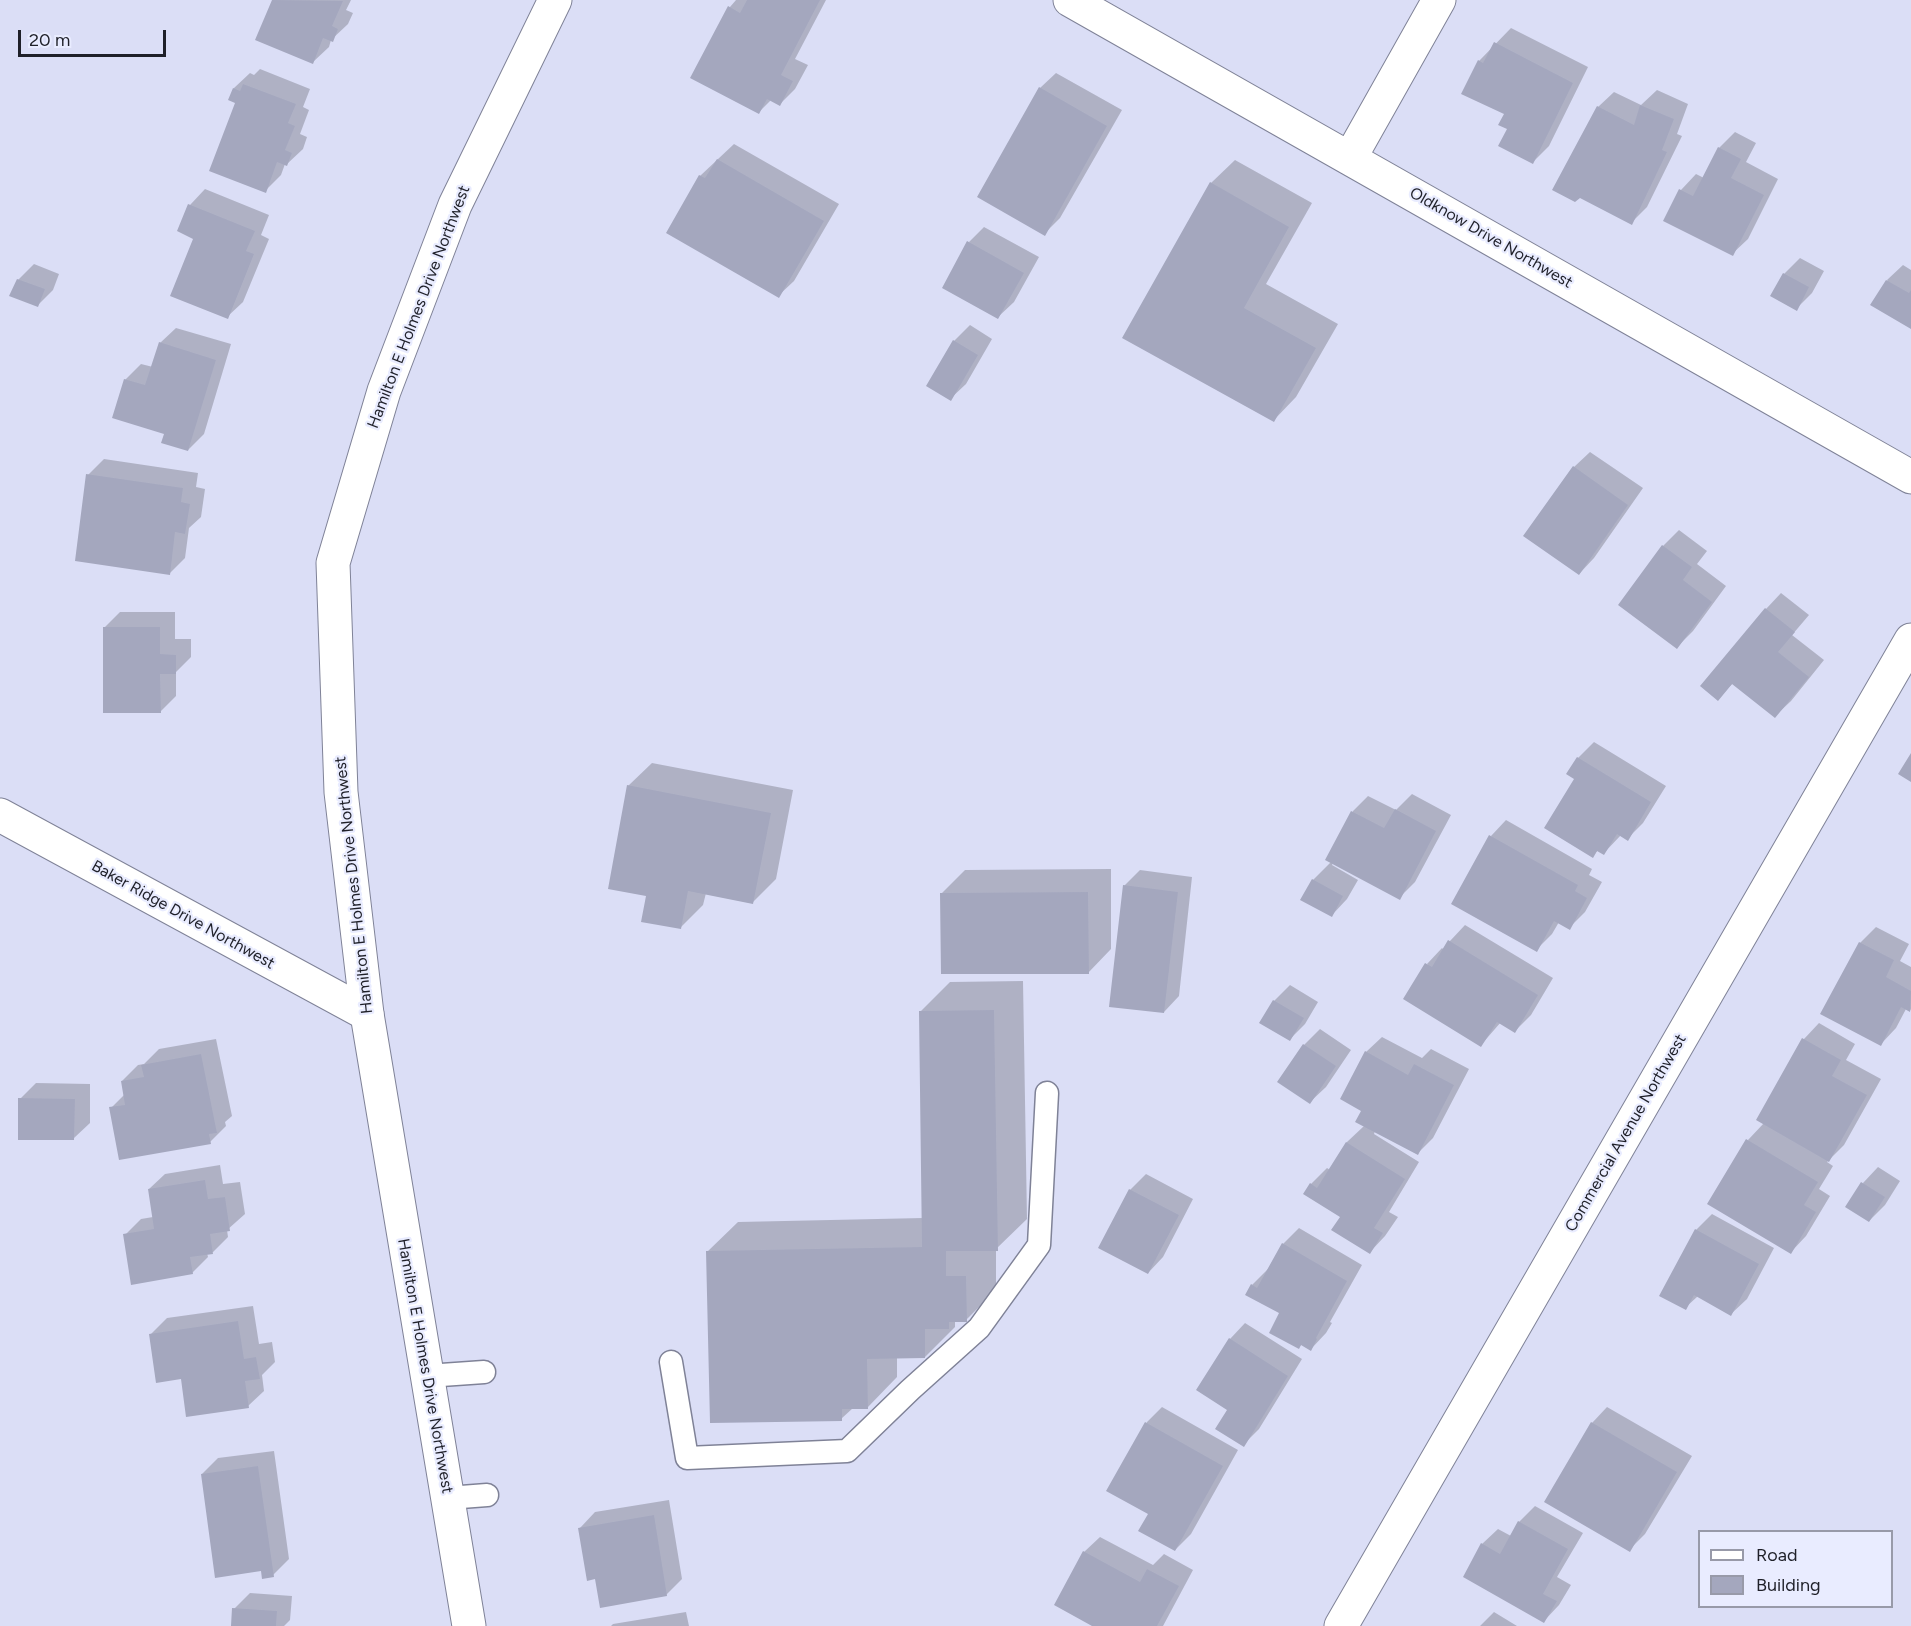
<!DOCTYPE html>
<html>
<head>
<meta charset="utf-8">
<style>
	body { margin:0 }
	#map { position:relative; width:1911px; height:1626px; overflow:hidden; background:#dbdef6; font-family:Figtree,sans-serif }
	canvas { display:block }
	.legend { position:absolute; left:1698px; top:1530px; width:195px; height:78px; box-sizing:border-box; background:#e9ecff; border:2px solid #989aa9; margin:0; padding:8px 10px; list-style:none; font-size:18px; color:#1f2029 }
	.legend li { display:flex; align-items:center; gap:12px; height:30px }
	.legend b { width:30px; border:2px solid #989aa9 }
	.scale { position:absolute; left:18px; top:30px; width:148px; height:27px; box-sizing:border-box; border:3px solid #1f2029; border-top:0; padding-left:8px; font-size:18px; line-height:21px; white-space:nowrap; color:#1f2029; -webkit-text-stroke:4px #e9ecff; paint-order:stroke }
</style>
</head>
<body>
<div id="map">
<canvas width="1911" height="1626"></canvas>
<ul class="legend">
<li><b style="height:8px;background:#fff"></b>Road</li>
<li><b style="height:16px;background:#a4a7be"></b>Building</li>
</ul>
<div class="scale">20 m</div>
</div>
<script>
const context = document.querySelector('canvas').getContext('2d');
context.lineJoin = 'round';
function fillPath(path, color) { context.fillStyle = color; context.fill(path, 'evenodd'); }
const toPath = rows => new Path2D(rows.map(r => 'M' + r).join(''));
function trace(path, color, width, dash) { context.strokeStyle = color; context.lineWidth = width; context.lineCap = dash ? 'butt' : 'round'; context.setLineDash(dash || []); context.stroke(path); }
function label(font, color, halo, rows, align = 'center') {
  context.font = font + ' Figtree,sans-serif'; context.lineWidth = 4.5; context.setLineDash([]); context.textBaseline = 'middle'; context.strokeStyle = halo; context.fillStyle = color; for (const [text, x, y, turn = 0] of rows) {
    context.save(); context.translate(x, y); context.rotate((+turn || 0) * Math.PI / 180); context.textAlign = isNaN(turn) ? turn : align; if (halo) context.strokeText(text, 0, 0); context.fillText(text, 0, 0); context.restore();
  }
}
const shadow = toPath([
	[273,0,351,0,346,10,353,13,348,24,331,40,329,47,313,62,257,40],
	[736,0,826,0,795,59,808,65,795,89,780,104,771,100,759,112,693,78,730,7],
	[1511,28,1588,67,1549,146,1533,162,1508,128,1506,113,1479,61],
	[260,69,310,89,303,107,309,110,300,134,307,137,303,149,287,164,285,164,281,175,265,191,237,102,230,99,234,88,250,73,254,75],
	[1056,73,1122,110,1060,218,1044,234,1040,88],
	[1657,90,1688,104,1677,134,1682,136,1647,207,1631,223,1598,107,1614,92,1641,105],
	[1735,132,1756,143,1746,162,1778,179,1748,239,1732,254,1665,221,1681,190,1696,174,1704,178,1719,148],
	[734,144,839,204,794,281,778,296,700,176],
	[1235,160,1312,203,1266,284,1338,324,1296,397,1273,421,1211,183],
	[205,189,269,215,261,235,269,239,243,302,227,317,195,238,179,231,190,205],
	[984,227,1039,257,1014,302,998,317,969,242],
	[1800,258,1824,271,1812,293,1796,309,1772,295,1784,274],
	[34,264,59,274,53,290,37,306,18,280],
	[1903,265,1911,270,1911,327,1887,280],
	[970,325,992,339,966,384,950,399,954,341],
	[176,328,231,344,204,434,188,450,166,433,125,380,141,364,153,367,160,343],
	[1590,452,1643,488,1594,558,1579,574,1574,467],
	[104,459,198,473,196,487,205,489,201,517,189,528,185,558,169,574,88,475],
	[1679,530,1707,551,1697,564,1726,586,1693,631,1677,647,1663,546],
	[1781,593,1809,615,1792,635,1824,660,1791,701,1775,716,1733,683,1718,699,1766,609],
	[120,612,175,612,175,639,191,639,191,657,176,672,176,696,160,712,104,628],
	[1594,742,1666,786,1643,823,1627,839,1621,835,1604,853,1598,850,1593,856,1576,779,1578,758],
	[652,763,793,790,776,879,753,902,706,893,703,905,680,928,648,895,628,786],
	[1412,794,1451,815,1415,882,1399,898,1333,863,1332,865,1358,880,1347,899,1332,915,1302,899,1313,880,1331,862,1327,860,1353,811,1368,796,1396,810],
	[1506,820,1592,869,1589,875,1602,882,1585,912,1569,928,1559,922,1552,934,1536,950,1491,836],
	[1111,869,1111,949,1088,973,942,893,965,870],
	[1140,870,1192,877,1179,996,1164,1012,1124,886],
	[1465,925,1553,978,1531,1015,1515,1031,1501,1022,1481,1045,1427,964,1442,948,1444,950,1450,941],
	[1876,927,1909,944,1900,961,1911,967,1911,1009,1910,1011,1906,1009,1896,1028,1881,1044,1823,1013,1860,943],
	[1023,981,1027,1219,996,1249,996,1290,966,1320,955,1320,955,1327,925,1357,897,1357,897,1377,868,1407,853,1408,841,1419,708,1251,738,1222,923,1218,920,1012,950,982],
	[1290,985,1318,1002,1305,1024,1290,1039,1261,1023,1274,1001],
	[1819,1023,1855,1044,1846,1060,1881,1079,1844,1145,1827,1162,1833,1166,1819,1189,1830,1196,1806,1236,1791,1252,1748,1140,1764,1123,1758,1119,1804,1039],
	[1320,1029,1351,1050,1326,1087,1310,1102,1279,1082,1304,1045],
	[1382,1037,1422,1058,1431,1049,1469,1069,1433,1138,1417,1154,1375,1131,1374,1134,1419,1162,1389,1212,1398,1217,1385,1236,1370,1252,1342,1216,1305,1194,1311,1184,1327,1168,1330,1170,1347,1142,1364,1126,1363,1110,1366,1052],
	[216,1039,232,1116,225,1122,226,1126,210,1142,111,1108,125,1094,122,1081,138,1065,144,1064,159,1049],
	[36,1083,90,1084,90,1123,74,1138,20,1099],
	[220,1165,223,1184,240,1182,245,1214,227,1230,228,1237,213,1252,207,1253,208,1257,192,1273,125,1235,141,1219,153,1217,149,1189,165,1174],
	[1878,1167,1900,1181,1885,1205,1869,1221,1863,1183],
	[1146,1174,1193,1199,1163,1257,1148,1273,1130,1190],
	[1712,1214,1774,1248,1747,1299,1731,1314,1698,1296,1685,1308,1696,1230],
	[1299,1228,1362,1265,1330,1322,1332,1323,1326,1333,1311,1349,1302,1344,1299,1347,1282,1313,1252,1285,1268,1269,1283,1244],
	[253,1306,259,1344,272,1342,275,1362,262,1375,264,1391,248,1406,182,1378,151,1334,167,1318],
	[1245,1323,1302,1359,1259,1429,1243,1445,1229,1409,1230,1339],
	[1162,1407,1238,1450,1191,1534,1175,1550,1150,1513,1108,1490,1147,1422],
	[1607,1407,1692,1456,1645,1534,1629,1550,1592,1423],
	[274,1451,289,1559,273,1575,262,1570,202,1474,218,1458],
	[669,1500,682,1579,666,1595,597,1577,580,1528,595,1512],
	[1535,1506,1583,1533,1557,1577,1571,1585,1559,1605,1544,1621,1482,1544,1498,1529,1511,1536,1519,1522],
	[1100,1537,1153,1565,1164,1554,1193,1570,1163,1626,1095,1626,1084,1552],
	[250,1593,292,1596,290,1620,284,1626,232,1626,234,1609],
	[686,1612,689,1626,611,1626,613,1624],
	[1494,1612,1517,1626,1480,1626]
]);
const building = toPath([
	[272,0,343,1,332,26,338,29,333,42,323,38,313,64,255,40],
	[747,0,820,0,781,75,793,81,780,106,767,99,759,114,690,78,728,6,740,13],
	[1494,42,1573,83,1533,164,1498,146,1507,129,1498,125,1504,114,1461,94,1478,60,1483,63],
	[243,84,296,104,288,123,295,126,285,150,292,153,287,166,277,162,266,193,209,171,235,103,228,100,233,88,240,91],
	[1039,87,1107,126,1045,236,977,197],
	[1640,105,1674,119,1662,150,1667,152,1632,225,1580,198,1575,202,1552,190,1597,106,1634,125],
	[1718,147,1741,159,1731,178,1764,195,1733,256,1663,221,1679,189,1693,196],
	[717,159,824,221,779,298,666,233,699,175,705,178],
	[1210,182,1289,227,1244,308,1316,348,1274,422,1122,338],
	[188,204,255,231,246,251,254,254,228,319,170,296,193,239,177,231],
	[967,241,1024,273,998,319,942,288],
	[1783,273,1809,287,1797,311,1770,296],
	[17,279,45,289,38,307,9,296],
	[1886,280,1909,293,1911,290,1911,329,1870,305],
	[953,340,978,355,951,401,926,386],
	[159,342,216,360,188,451,161,443,164,434,112,418,124,379,145,385],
	[1573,466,1628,505,1579,575,1523,536],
	[86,474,183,488,181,502,190,504,185,534,175,532,170,575,75,561],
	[1662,545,1692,567,1683,580,1712,602,1677,649,1618,605],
	[1765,608,1795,632,1778,652,1809,677,1775,718,1732,684,1718,701,1700,686],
	[103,627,160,627,160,654,176,655,176,674,160,674,161,713,103,713],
	[1911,753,1911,782,1898,774],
	[1577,757,1651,802,1628,841,1617,834,1604,855,1597,851,1593,858,1544,828,1574,779,1566,774],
	[627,785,771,813,753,904,688,891,681,929,641,922,646,896,608,889],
	[1395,809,1436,831,1400,900,1325,860,1351,811,1384,828],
	[1489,835,1578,885,1575,891,1587,898,1570,930,1554,921,1537,952,1451,904],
	[1312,879,1343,896,1332,917,1300,900],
	[1123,885,1178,892,1164,1013,1109,1007],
	[1088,892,1089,974,941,974,940,893],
	[1448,940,1538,995,1515,1033,1497,1022,1481,1047,1403,999,1425,963,1432,967],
	[1859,942,1894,960,1886,977,1911,991,1910,1012,1901,1007,1881,1046,1820,1014],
	[1273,1000,1304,1018,1290,1041,1259,1023],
	[994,1010,998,1251,946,1251,946,1276,966,1276,967,1322,949,1322,949,1329,925,1329,925,1358,867,1359,868,1409,842,1409,842,1421,710,1423,706,1251,922,1247,919,1011],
	[1802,1038,1841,1060,1832,1076,1867,1095,1829,1162,1756,1120],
	[1303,1044,1336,1066,1310,1104,1277,1082],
	[1365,1051,1408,1075,1414,1064,1454,1085,1418,1155,1355,1122,1361,1111,1340,1099],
	[201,1054,217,1133,209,1134,211,1144,119,1160,109,1107,125,1105,121,1081,144,1077,141,1065],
	[18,1098,75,1099,74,1140,18,1140],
	[1746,1139,1818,1182,1804,1205,1816,1212,1791,1254,1707,1204],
	[1346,1142,1405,1179,1374,1228,1383,1233,1370,1254,1331,1230,1340,1217,1303,1194,1310,1183,1317,1188],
	[205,1180,208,1199,225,1197,230,1231,210,1234,213,1254,190,1257,193,1274,131,1285,123,1234,154,1229,148,1189],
	[1861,1182,1885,1197,1869,1222,1845,1207],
	[1129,1189,1179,1215,1148,1274,1098,1248],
	[1695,1229,1759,1264,1731,1316,1694,1295,1686,1310,1659,1296],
	[1282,1243,1347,1281,1316,1338,1317,1339,1311,1351,1301,1345,1299,1349,1269,1333,1279,1313,1245,1295,1251,1284,1257,1288],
	[238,1321,244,1359,256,1357,260,1379,245,1381,249,1408,186,1417,181,1379,156,1383,149,1334],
	[1229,1338,1288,1376,1244,1447,1215,1429,1227,1410,1196,1390],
	[1145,1422,1223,1466,1175,1551,1138,1531,1148,1514,1106,1491],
	[1591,1422,1677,1472,1630,1552,1544,1502],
	[258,1466,274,1577,262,1579,261,1571,215,1578,201,1474],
	[654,1515,667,1596,600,1608,595,1579,587,1581,578,1528],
	[1518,1521,1568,1549,1543,1594,1557,1601,1544,1623,1463,1577,1481,1543,1500,1554],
	[1083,1551,1140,1582,1147,1569,1179,1586,1157,1626,1092,1626,1054,1605],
	[232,1608,277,1611,276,1626,231,1626]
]);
const service = toPath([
	[671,1362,687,1458,847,1451,910,1390,979,1328,1039,1245,1047,1093],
	[427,1376,484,1372],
	[448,1498,487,1495]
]);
const minor = toPath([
	[1070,0,1911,477],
	[1350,158,1439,0],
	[0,815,367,1014],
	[1341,1626,1911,640]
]);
const secondary = toPath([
	[469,1626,367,1014,341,792,333,563,384,391,455,205,555,0]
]);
const streetNames = [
	["Oldknow Drive Northwest",1491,238,30],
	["Hamilton E Holmes Drive Northwest",419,307,-69],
	["Hamilton E Holmes Drive Northwest",354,885,-96],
	["Baker Ridge Drive Northwest",183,915,29],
	["Commercial Avenue Northwest",1626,1133,-60],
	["Hamilton E Holmes Drive Northwest",425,1366,80]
];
fillPath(shadow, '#0003');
fillPath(building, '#a4a7be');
trace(service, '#7f8297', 25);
trace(minor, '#7f8297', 35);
trace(secondary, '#7f8297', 35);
trace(service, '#fff', 22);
trace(minor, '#fff', 33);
trace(secondary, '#fff', 33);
label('16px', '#1f2029', '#e9ecff', streetNames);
</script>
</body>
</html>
